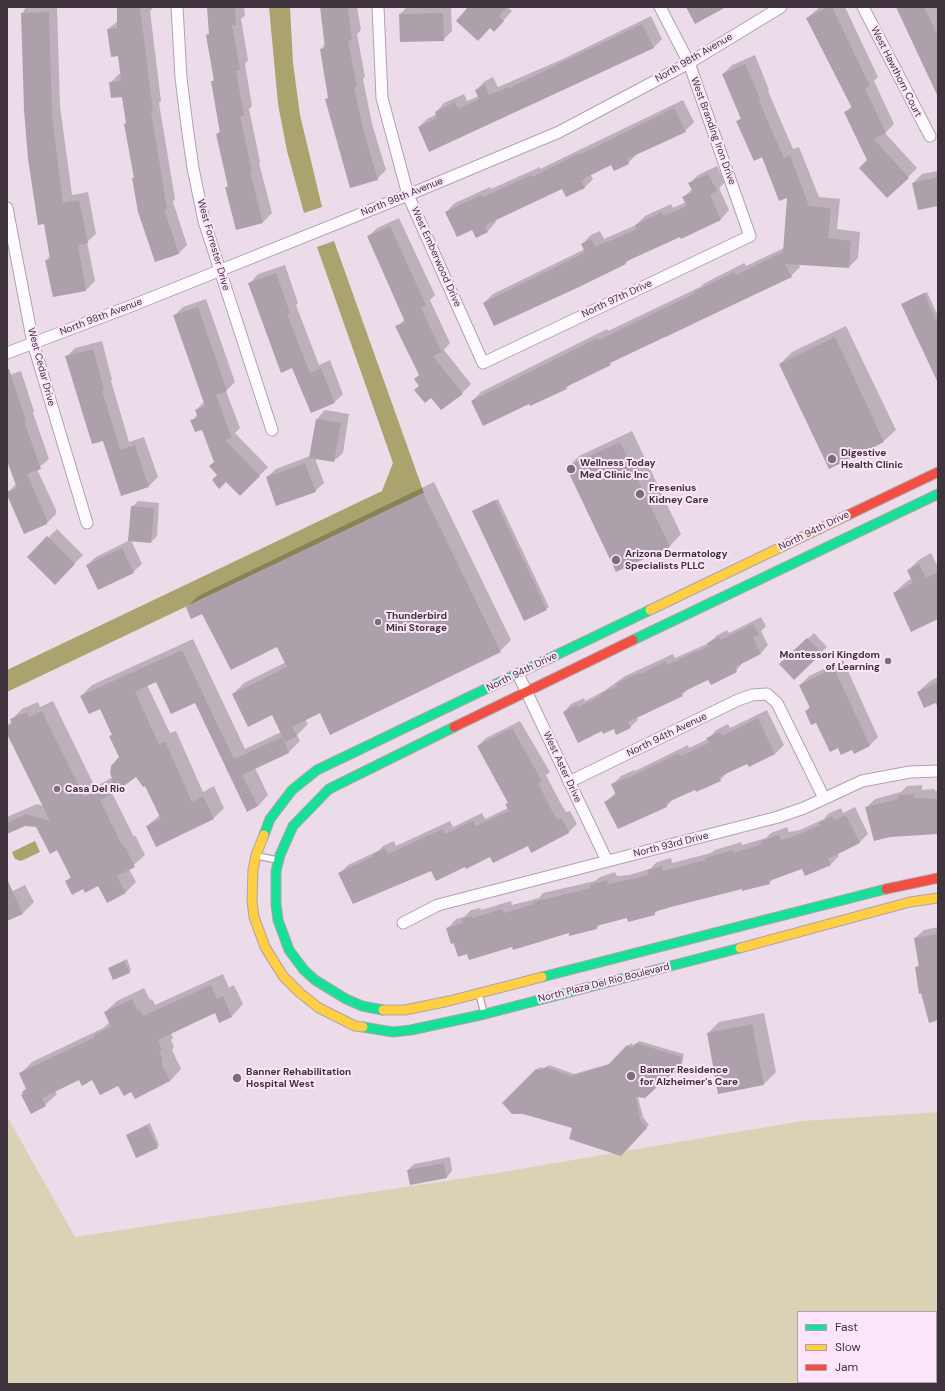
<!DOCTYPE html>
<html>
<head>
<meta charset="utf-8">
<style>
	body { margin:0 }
	#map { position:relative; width:945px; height:1391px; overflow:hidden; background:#ecdcea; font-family:"DM Sans",sans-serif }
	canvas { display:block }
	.frame { position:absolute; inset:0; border:8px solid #3e333d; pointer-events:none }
	.legend { position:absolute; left:797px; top:1311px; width:140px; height:72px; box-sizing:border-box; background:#fce5fa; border:1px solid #b09eae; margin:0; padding:5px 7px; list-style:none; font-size:12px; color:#3e333d }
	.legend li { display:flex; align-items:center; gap:8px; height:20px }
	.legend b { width:20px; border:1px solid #b09eae }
</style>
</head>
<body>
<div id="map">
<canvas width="945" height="1391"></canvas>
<div class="frame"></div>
<ul class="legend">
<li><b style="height:5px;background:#16e098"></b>Fast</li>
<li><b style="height:5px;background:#ffcf43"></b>Slow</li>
<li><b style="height:5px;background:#f24e42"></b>Jam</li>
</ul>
</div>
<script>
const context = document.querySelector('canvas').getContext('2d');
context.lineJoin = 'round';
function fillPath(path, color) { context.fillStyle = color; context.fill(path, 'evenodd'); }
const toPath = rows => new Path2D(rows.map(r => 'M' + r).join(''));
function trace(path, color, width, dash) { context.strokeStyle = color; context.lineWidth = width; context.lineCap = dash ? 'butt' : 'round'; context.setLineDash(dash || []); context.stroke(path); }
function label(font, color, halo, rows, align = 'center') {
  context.font = font + ' "DM Sans",sans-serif'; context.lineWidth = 4; context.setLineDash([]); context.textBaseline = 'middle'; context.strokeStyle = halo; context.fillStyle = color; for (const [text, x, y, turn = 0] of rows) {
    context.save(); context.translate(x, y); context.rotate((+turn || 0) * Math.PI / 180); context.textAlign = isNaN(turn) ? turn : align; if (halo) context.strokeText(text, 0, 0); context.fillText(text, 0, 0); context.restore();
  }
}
const green = toPath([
	[938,1112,938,1384,7,1384,7,1116,75,1237,491,1174,802,1121],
	[798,1312,936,1312,936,1382,798,1382]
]);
const water = toPath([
	[269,7,290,7,293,63,300,115,322,207,304,213,287,151,278,104],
	[334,241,424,493,7,692,7,670,382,491,393,463,317,247],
	[35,841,40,852,21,861,15,859,12,852]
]);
const shadow = toPath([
	[26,7,57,7,60,106,72,195,88,192,96,234,87,242,95,281,86,290,54,296,47,260,50,256,22,14],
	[118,7,154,7,150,11,161,101,159,103,175,199,173,202,187,245,178,254,133,179,135,177,122,96,110,83,119,74,121,74,119,55,108,29,118,21],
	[208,7,244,7,245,15,241,19,248,60,245,64,252,106,249,109,260,162,259,163,272,213,263,222,237,229,226,188,228,186,217,134,221,130,212,82,215,79,207,35,210,33],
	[321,7,357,7,361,30,357,34,365,77,363,79,372,124,386,170,377,179,327,99,329,97,321,49,325,44],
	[407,7,451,7,452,31,443,40,400,14],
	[469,7,507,7,512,11,502,22],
	[820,7,845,7,878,77,874,81,894,124,885,133,917,168,908,177,868,160,845,113,852,106,807,18],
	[897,7,937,7,938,88],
	[651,16,662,39,653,48,419,127,427,119,437,114,436,112,444,103,464,94,467,101,479,96,476,90,485,81,493,77,498,87,563,59],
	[755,55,769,90,768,91,793,149,799,147,819,197,840,199,837,229,860,232,858,258,849,267,799,264,800,267,791,276,666,337,665,335,573,382,566,388,529,403,472,401,481,392,607,329,608,331,700,287,705,283,744,263,746,266,784,248,788,197,738,121,742,117,723,74,732,65],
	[683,100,694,122,685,131,637,154,628,163,612,164,590,174,593,179,584,188,562,187,495,219,496,222,488,231,476,237,472,228,446,212,455,203,490,187,491,189,540,167,540,169],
	[717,166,725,182,719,188,729,210,721,219,682,237,681,235,630,259,626,263,484,303,493,294,585,249,582,244,591,235,600,231,604,239,636,225,645,216,671,204,673,208,686,202,684,197,692,189,690,183,698,175],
	[938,171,938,205,913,183,922,174],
	[399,218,435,295,430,300,450,343,444,350,471,384,462,393,420,385,420,375,397,327,405,319,368,237,377,228],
	[285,265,298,303,296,305,319,365,330,360,343,394,335,402,293,367,250,283,258,274],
	[927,292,938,316,938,380,902,304],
	[206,299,235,382,226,391,240,428,235,433,268,467,240,495,219,475,202,428,192,421,198,414,196,410,205,401,174,316,183,307],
	[846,326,896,430,884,441,829,467,780,364,792,352],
	[102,341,112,380,111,381,129,442,144,437,158,477,149,486,122,495,103,440,66,357,75,348],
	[21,371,34,411,33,413,49,459,37,469,56,510,56,514,47,523,7,493,16,484,7,458,7,376],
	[325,410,349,414,343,453,334,461,315,458,324,483,315,491,267,477,276,469,310,456,317,419],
	[632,431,681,534,670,546,616,571,567,468,579,456],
	[434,482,511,640,500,651,320,712,305,719,308,724,297,735,300,741,289,752,255,768,268,795,258,806,195,702,156,680,147,685,170,733,176,731,203,792,214,786,224,808,214,818,147,826,160,815,146,784,137,776,112,793,134,837,135,835,145,855,129,869,136,882,125,893,98,885,84,888,66,881,72,876,57,849,37,826,25,825,7,833,7,817,37,804,43,806,7,732,7,726,12,721,11,720,22,709,38,702,40,707,53,701,95,787,113,777,120,757,113,734,100,708,81,696,92,685,193,639,245,749,281,732,273,714,233,694,244,683,286,662,278,646,203,612,187,607,198,596],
	[498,499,549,607,525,620,474,511],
	[138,501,159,503,157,536,151,542,131,540,142,564,133,572,87,565,96,557,130,540,132,507],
	[57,529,83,555,55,583,28,557],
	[931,553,938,567,938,618,894,593,906,582,912,578,908,570,920,559],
	[761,617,766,626,761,631,768,645,761,653,743,662,736,671,708,679,690,687,682,695,636,717,638,720,630,727,602,729,564,712,571,704,584,698,585,701,604,691,625,676,673,654,675,658,709,643,716,636,727,630,729,633],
	[814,633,827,647,794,679,781,664],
	[843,660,878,737,869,746,852,748,838,747,806,711,810,707,800,685,809,676],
	[938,677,938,708,935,702,918,692,930,681],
	[767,710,784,745,775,754,749,766,748,763,728,772,720,780,674,798,667,806,619,828,606,802,616,792,612,785,621,776,634,770,635,771,688,745,689,748,708,739,716,730,728,724,730,728],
	[520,721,550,772,546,775,560,802,566,812,570,811,577,824,569,832,532,851,528,845,466,865,431,870,340,873,348,865,378,851,383,846,394,841,396,846,450,821,453,827,482,813,485,819,508,808,509,803,478,746,486,738],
	[922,785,922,790,935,789,935,791,938,791,938,833,866,808,875,799,901,792,907,786],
	[855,807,868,834,860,842,838,853,839,856,831,864,806,875,803,868,773,879,769,883,742,888,659,909,654,914,627,917,600,924,597,928,570,934,570,932,458,956,448,928,456,919,464,917,471,910,480,908,481,910,511,901,512,905,539,898,543,893,595,881,600,877,615,872,617,876,629,875,650,869,657,862,671,858,672,863,711,853,715,850,741,842,742,845,766,838,771,833,787,827,789,832,800,830,824,819,828,814,841,808,843,813],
	[7,883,11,892,25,885,34,902,23,913,7,920],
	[938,927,938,1019,916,967,920,964,915,938,924,930],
	[127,959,131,970,129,972,109,968],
	[223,974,229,988,234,985,243,1004,232,1016,219,1022,215,1012,171,1033,173,1038,171,1040,174,1047,172,1050,181,1069,170,1081,132,1090,119,1084,93,1079,79,1079,55,1091,57,1094,45,1105,24,1094,23,1092,27,1088,20,1074,32,1062,103,1028,110,1022,105,1012,117,1001,144,988,150,1000,152,999,155,1005],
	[764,1013,776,1072,764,1084,719,1092,708,1033,719,1022],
	[639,1041,684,1054,681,1068,678,1070,638,1097,643,1117,649,1125,621,1155,574,1127,503,1103,540,1067,544,1068,549,1065,574,1074,612,1063,631,1043,635,1046],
	[150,1123,159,1145,157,1147,127,1135],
	[450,1157,452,1171,447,1177,411,1184,408,1170,414,1164]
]);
const building = toPath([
	[117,7,140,7,153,111,151,111,167,209,164,209,179,254,155,262,138,212,132,178,134,178,124,124,126,123,122,97,111,98,109,82,121,81,118,56,111,57,107,29,117,28],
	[207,7,235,7,236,25,232,25,240,70,236,71,244,115,240,116,252,171,250,172,263,223,236,230,225,187,228,187,216,134,220,133,211,81,214,81,206,35,209,34],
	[320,7,348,7,352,40,348,41,357,87,354,87,364,133,378,180,350,188,325,99,328,98,320,49,325,48],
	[468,7,507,7,499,16,504,21,494,32,490,28,478,41,456,21],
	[686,7,726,7,695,24],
	[828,7,832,7,870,86,865,89,886,133,874,139,909,178,887,198,859,168,867,160,844,112,852,108,806,18],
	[896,7,924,7,938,36,938,97],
	[49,12,52,116,63,203,79,200,88,243,78,245,86,291,53,297,45,260,50,259,44,224,38,225,28,159,24,110,21,13],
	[443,13,444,41,400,42,399,14],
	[642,24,654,48,429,152,418,127,437,118,435,112,455,102,458,109,479,99,475,90,485,85,489,95,508,87,509,88],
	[745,64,761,100,759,101,784,158,790,155,809,206,831,208,828,238,851,241,849,268,785,264,792,277,610,363,611,365,566,387,567,389,530,406,529,404,483,426,471,401,598,338,599,340,695,293,694,292,734,272,736,275,783,252,787,198,779,201,762,157,754,161,736,121,741,119,722,74],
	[674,108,686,132,627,159,629,164,614,171,611,165,589,176,581,181,585,188,566,197,562,189,494,221,485,226,488,232,476,238,472,230,457,237,445,212,481,195,483,197,531,175,532,177,578,154,579,155],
	[708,174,717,191,710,195,721,220,681,239,680,237,625,262,626,264,579,287,494,326,483,303,576,257,585,252,581,244,591,239,595,247,637,229,635,225,662,212,664,216,687,206,682,197,693,192,688,183],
	[938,177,938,206,918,210,912,183],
	[390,226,426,305,421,308,442,352,433,356,463,394,441,410,431,398,425,403,414,390,419,386,414,379,419,375,395,326,405,322,367,236],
	[276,273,290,313,287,314,310,373,321,368,335,403,311,413,292,368,281,373,248,283],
	[924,293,938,324,938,383,901,304],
	[198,307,227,391,216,395,232,438,225,440,260,476,240,496,226,482,219,489,212,480,217,475,209,466,214,462,202,430,195,432,190,420,198,418,195,410,205,406,173,315],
	[835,337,884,442,829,469,779,364],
	[93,349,104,389,102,390,120,450,135,445,149,487,121,496,103,441,92,444,65,356],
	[7,369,9,369,26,420,24,421,41,469,27,474,47,520,47,524,24,534,7,495,7,492,17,488,7,461],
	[316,419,341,423,334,462,309,458],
	[620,442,670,547,616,572,566,467],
	[305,463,316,492,276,506,266,477],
	[423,493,501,652,330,735,320,713,292,727,297,736,285,742,272,715,248,727,232,694,287,667,277,647,231,670,202,614,191,619,186,607],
	[495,500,547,610,524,621,472,511],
	[131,506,154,508,151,543,128,541],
	[47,536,75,564,55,585,27,557],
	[122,548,134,573,98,590,86,565],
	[919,564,926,578,938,572,938,619,911,632,893,593,913,583,907,570],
	[753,624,759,635,753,637,761,654,735,667,737,672,711,685,708,680,681,693,683,696,628,722,631,728,616,735,614,729,603,734,602,731,578,743,563,712,576,705,578,707,601,696,600,694,617,686,616,684,640,672,641,674,665,661,667,665,709,646,707,643,719,637,721,640],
	[807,638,822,653,794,680,779,664],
	[182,650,234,759,282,737,289,753,242,775,258,806,247,812,195,703,171,714,156,682,135,692,159,744,165,741,192,802,203,796,214,819,156,847,146,826,161,819,145,786,143,787,136,777,117,791,100,800,123,847,124,845,135,867,117,876,126,893,107,903,98,886,85,893,83,889,72,895,65,881,71,878,57,850,50,854,36,827,25,826,7,834,7,823,26,814,50,821,7,734,7,726,12,724,10,719,27,712,29,717,42,711,84,797,113,781,110,773,111,766,119,757,109,736,112,735,100,709,89,714,80,696],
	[834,668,870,746,854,754,852,750,841,755,838,748,830,752,816,723,811,725,805,711,810,708,799,685],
	[938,682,938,702,924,708,917,692],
	[758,718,775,754,749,767,747,764,719,777,721,781,696,792,695,790,666,803,667,807,618,829,604,802,616,795,611,784,625,778,626,779,679,753,680,756,709,743,706,738,720,732,722,736],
	[512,728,542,781,538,783,552,811,558,820,562,818,569,833,531,853,528,846,493,863,490,857,466,869,465,867,436,881,431,871,353,904,338,873,374,856,373,854,385,848,388,854,442,829,445,834,473,821,476,826,509,811,505,804,508,803,477,746],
	[913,794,914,798,938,799,938,834,890,837,874,841,865,807,898,799,898,795],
	[846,815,860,843,828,859,831,865,805,876,802,869,769,881,770,884,742,891,742,889,671,907,654,912,655,915,628,922,627,918,596,926,597,929,569,936,569,933,513,950,512,947,469,960,467,954,458,957,454,943,451,944,446,928,463,923,461,919,472,916,472,918,502,909,504,913,534,904,533,902,591,888,590,885,607,880,608,884,649,875,647,870,662,866,663,871,706,860,705,858,733,850,733,853,762,844,761,841,779,835,781,840,790,838,820,825,819,823,832,816,835,820],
	[7,879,23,914,7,921],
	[938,934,938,1020,929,1023,921,993,919,994,915,967,919,967,914,938],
	[124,961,130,973,113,980,108,968],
	[211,985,217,999,223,996,232,1017,219,1023,215,1013,158,1040,162,1050,159,1052,163,1059,161,1063,170,1081,135,1099,131,1092,124,1096,118,1086,100,1095,92,1080,82,1086,79,1080,42,1098,46,1106,31,1114,21,1095,23,1094,22,1092,26,1089,19,1073,95,1037,94,1035,111,1027,104,1012,132,999,138,1011,140,1010,143,1016],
	[752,1024,764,1085,718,1094,707,1033],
	[636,1043,682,1057,679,1071,669,1076,645,1098,636,1097,640,1120,647,1128,621,1156,569,1139,572,1128,523,1114,512,1114,502,1103,536,1069,541,1070,546,1067,571,1076,608,1065,627,1045,632,1048],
	[147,1125,158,1148,136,1158,126,1135],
	[444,1163,447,1178,410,1185,407,1170]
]);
const lane = toPath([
	[258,856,277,860],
	[479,994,484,1013]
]);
const street = toPath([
	[177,7,181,78,187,126,193,168,204,221,272,430],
	[378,7,382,98,408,195,483,363,750,236,689,63,660,7],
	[863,7,930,136],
	[7,208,33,343,87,523],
	[7,353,131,306,408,195,559,132,689,63,781,7],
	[518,674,607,861],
	[569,782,738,700,752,695,767,694,777,703,824,798],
	[403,923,438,905,778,817,804,808,862,781,910,772,938,771]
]);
const fast = toPath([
	[633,640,938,494],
	[264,835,270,819,292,790,317,770,650,610],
	[542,977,886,889],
	[383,1010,362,1006,346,999,315,980,304,970,289,950,278,920,276,904,276,871,280,855,293,826,329,789,454,727],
	[363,1027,393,1032,411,1030,485,1014,740,948]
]);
const slow = toPath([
	[650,610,848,515],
	[264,835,256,855,253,870,252,901,254,917,265,947,283,976,300,993,319,1008,355,1026,363,1027],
	[740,948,910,902,938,898],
	[383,1010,405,1010,449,1001,542,977]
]);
const jam = toPath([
	[848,515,938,472],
	[454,727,633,640],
	[886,889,938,878]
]);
const markers = [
	[832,459,5,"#7b6e7a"],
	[571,469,5,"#7b6e7a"],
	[640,494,5,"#7b6e7a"],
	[616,560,5,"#7b6e7a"],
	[378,622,4,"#7b6e7a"],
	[888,661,4,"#7b6e7a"],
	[57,789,4,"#7b6e7a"],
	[631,1076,5,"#7b6e7a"],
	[237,1078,5,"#7b6e7a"]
];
const streetNames = [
	["North 98th Avenue",694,58,-30],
	["West Hawthorn Court",896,72,63],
	["West Branding Iron Drive",713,131,70],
	["North 98th Avenue",402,197,-22],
	["West Forrester Drive",213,245,74],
	["West Emberwood Drive",436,257,66],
	["North 97th Drive",617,299,-25],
	["North 98th Avenue",101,317,-21],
	["West Cedar Drive",41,367,75],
	["North 94th Drive",814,531,-26],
	["North 94th Drive",522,672,-26],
	["North 94th Avenue",667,735,-26],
	["West Aster Drive",562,767,65],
	["North 93rd Drive",671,845,-14],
	["North Plaza Del Rio Boulevard",604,983,-14]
];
const poiNames = [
	["Digestive",841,453],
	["Health Clinic",841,465],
	["Wellness Today",580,463],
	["Med Clinic Inc",580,475],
	["Fresenius",649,488],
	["Kidney Care",649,500],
	["Arizona Dermatology",625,554],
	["Specialists PLLC",625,566],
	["Thunderbird",386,616],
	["Mini Storage",386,628],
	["Montessori Kingdom",880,655,"right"],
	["of Learning",880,667,"right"],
	["Casa Del Rio",65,789],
	["Banner Residence",640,1070],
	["for Alzheimer's Care",640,1082],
	["Banner Rehabilitation",246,1072],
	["Hospital West",246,1084]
];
fillPath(green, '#dad2b5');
fillPath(water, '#aaa36d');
fillPath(shadow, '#0003');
fillPath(building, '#aca0aa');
trace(lane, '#afa3ae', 8);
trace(street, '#afa3ae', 13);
trace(fast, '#afa3ae', 11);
trace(slow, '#afa3ae', 11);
trace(jam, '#afa3ae', 11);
trace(lane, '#fcfafc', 5.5);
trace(street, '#fcfafc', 11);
trace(fast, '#16e098', 9);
trace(slow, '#ffcf43', 9);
trace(jam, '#f24e42', 9);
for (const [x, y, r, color] of markers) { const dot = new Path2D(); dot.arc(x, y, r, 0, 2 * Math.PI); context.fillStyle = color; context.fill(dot); trace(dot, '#fce5fa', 1.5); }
label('10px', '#3e333d', '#fce5fa', streetNames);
label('bold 10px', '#3e333d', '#fce5fa', poiNames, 'left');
</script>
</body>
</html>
